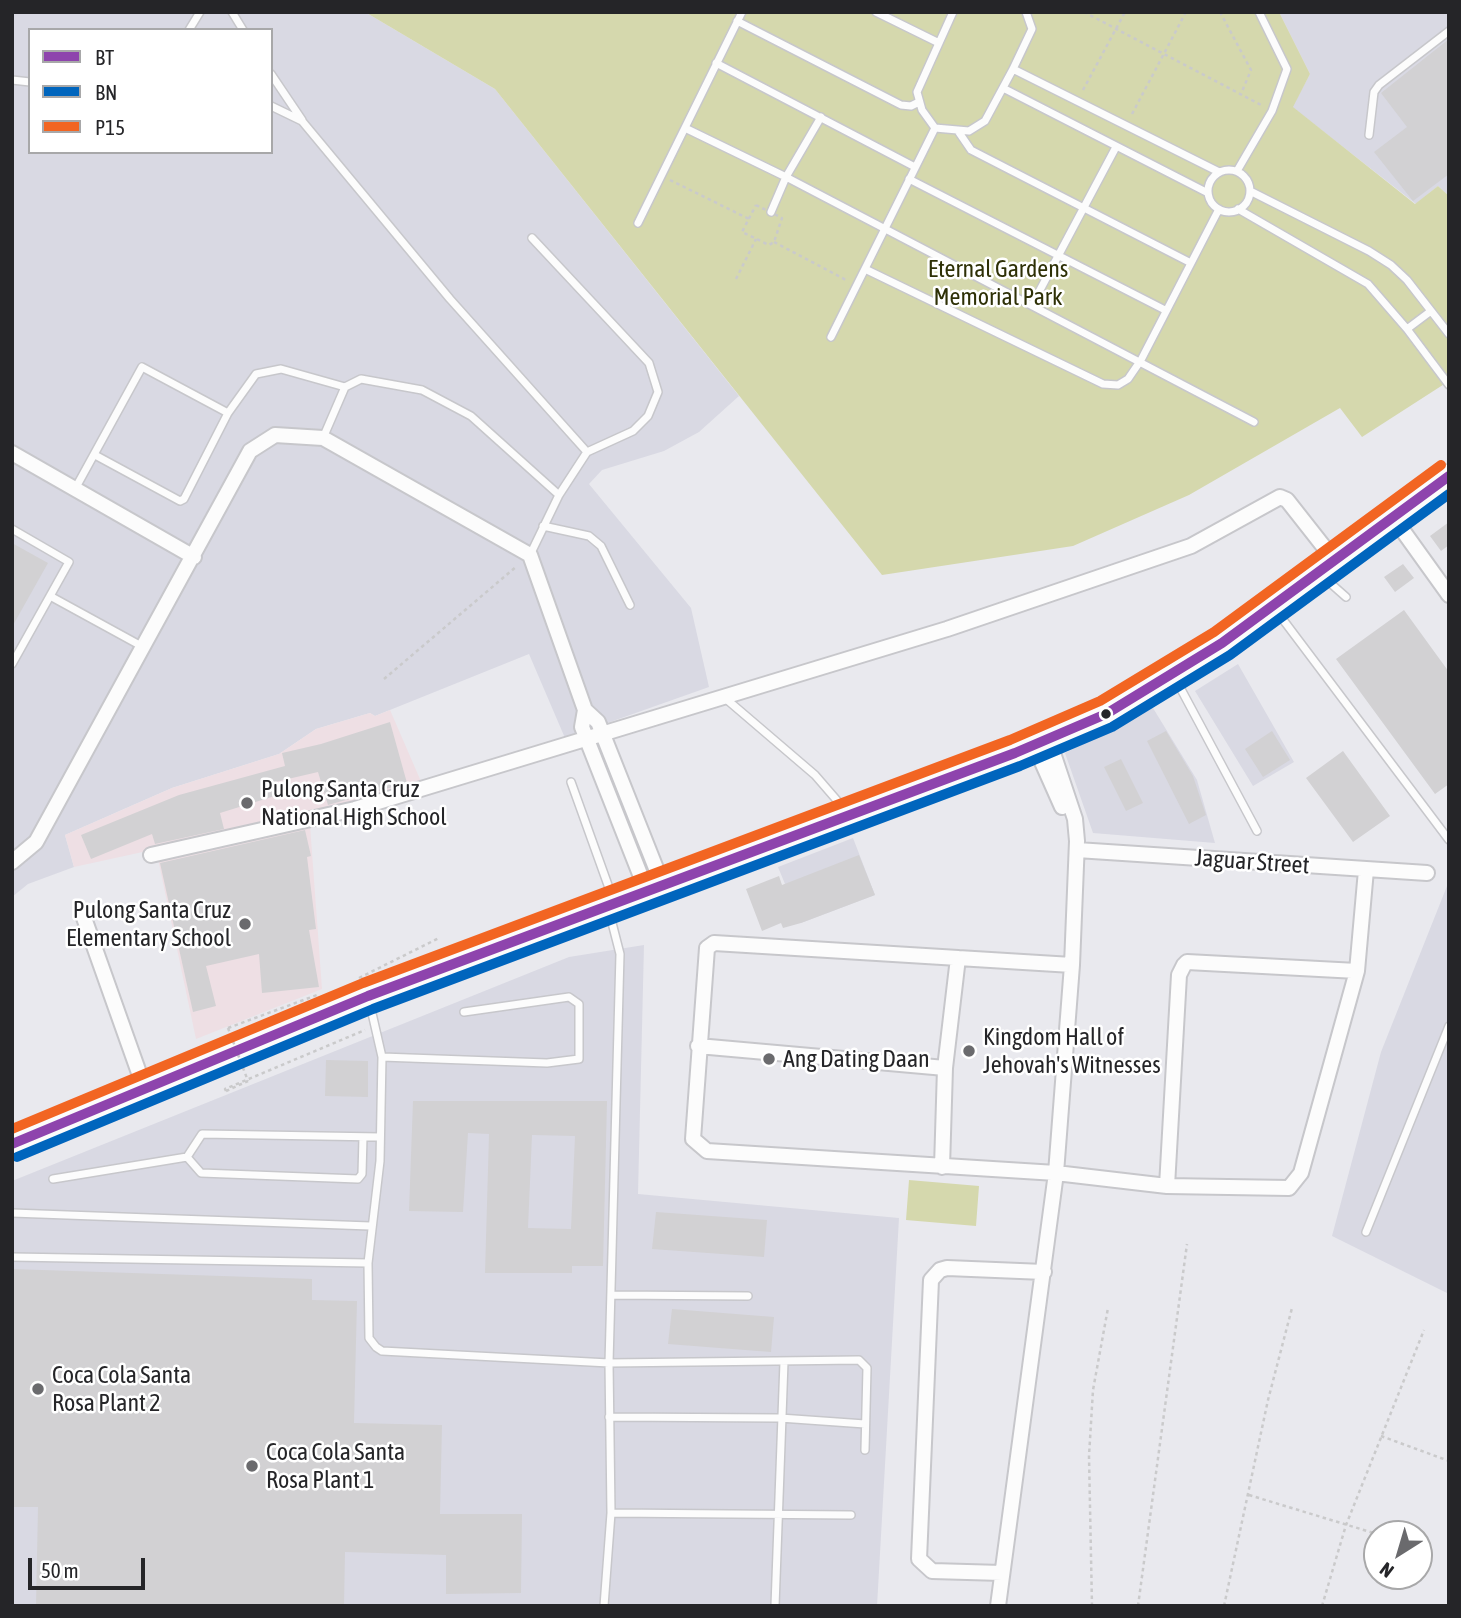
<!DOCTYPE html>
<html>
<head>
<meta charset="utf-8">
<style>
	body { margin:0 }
	#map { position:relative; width:1461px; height:1618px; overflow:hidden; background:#e9e9ee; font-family:"Asap Condensed",sans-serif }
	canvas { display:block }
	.frame { position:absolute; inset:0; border:14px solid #252528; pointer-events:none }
	.legend { position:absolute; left:28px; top:28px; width:245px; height:126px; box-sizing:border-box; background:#fff; border:2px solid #a8a8a9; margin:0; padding:9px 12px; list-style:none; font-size:21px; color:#252528 }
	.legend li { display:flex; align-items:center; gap:14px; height:35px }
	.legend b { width:35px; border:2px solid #a8a8a9 }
	.north { position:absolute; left:1363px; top:1520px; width:70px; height:70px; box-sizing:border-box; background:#fff; border:2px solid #a8a8a9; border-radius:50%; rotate:217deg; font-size:19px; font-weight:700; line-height:28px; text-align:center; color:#252528 }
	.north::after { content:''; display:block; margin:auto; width:24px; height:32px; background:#6a6a6d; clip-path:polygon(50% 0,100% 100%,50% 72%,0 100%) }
	.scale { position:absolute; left:28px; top:1558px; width:117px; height:32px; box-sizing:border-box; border:4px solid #252528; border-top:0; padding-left:9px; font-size:21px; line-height:24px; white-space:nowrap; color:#252528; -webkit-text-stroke:5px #fff; paint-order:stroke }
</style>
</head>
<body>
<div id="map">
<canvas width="1461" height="1618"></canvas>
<div class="frame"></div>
<ul class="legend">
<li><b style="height:9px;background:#8e44ad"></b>BT</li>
<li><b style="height:9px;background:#0065bd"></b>BN</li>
<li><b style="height:9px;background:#f26522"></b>P15</li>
</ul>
<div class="north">N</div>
<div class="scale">50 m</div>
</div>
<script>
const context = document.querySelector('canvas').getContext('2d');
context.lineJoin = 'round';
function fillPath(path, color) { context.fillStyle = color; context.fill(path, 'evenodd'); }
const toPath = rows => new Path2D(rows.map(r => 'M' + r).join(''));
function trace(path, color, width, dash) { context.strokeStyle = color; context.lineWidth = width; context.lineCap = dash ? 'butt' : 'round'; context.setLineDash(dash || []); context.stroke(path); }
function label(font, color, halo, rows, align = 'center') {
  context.font = font + ' "Asap Condensed",sans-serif'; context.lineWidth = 5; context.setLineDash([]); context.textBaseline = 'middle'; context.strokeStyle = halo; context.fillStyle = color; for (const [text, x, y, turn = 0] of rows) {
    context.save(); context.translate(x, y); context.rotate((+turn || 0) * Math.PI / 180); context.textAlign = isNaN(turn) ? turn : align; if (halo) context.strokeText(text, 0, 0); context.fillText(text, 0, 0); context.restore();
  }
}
const built = toPath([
	[12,12,365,12,495,89,739,396,699,432,664,451,602,470,589,484,691,608,709,687,565,738,529,654,375,716,370,713,316,729,279,754,172,788,65,835,74,867,28,884,12,897],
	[30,30,271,30,271,152,30,152],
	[1279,12,1449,12,1449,196,1438,186,1416,204,1292,107,1310,74],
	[1238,664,1294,762,1253,786,1195,691],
	[1153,708,1197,780,1215,843,1093,833,1065,753],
	[853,838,875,895,801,923,778,867],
	[1449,881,1449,1294,1332,1236,1381,1052],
	[644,945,638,1194,899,1218,877,1606,12,1606,12,1181,569,957]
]);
const education = toPath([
	[390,710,423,786,298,818,74,867,65,835,172,788,279,754,316,729,370,713,375,716],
	[310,825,322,989,196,1039,158,859]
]);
const green = toPath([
	[365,12,1279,12,1310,74,1293,107,1415,204,1438,186,1449,196,1449,381,1362,437,1340,408,1189,495,1073,546,882,575,495,89],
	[909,1180,979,1186,976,1226,906,1220]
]);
const building = toPath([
	[1449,39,1449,174,1413,201,1374,152,1407,127,1381,93],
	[1449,522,1449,545,1441,551,1430,536],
	[12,543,48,563,12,627],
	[1403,564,1414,578,1395,592,1384,577],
	[1404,610,1449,672,1449,784,1435,794,1336,659],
	[390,722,407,783,328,805,318,772,275,782,278,795,220,813,224,829,155,844,152,834,91,859,81,835,179,795,285,766,282,753,321,744],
	[1166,731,1193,776,1206,815,1189,824,1147,741],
	[1272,731,1290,760,1263,777,1245,749],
	[1343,751,1390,816,1353,842,1306,778],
	[1121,759,1143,803,1126,811,1104,767],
	[305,830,311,856,307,857,316,929,309,930,319,987,262,993,259,954,206,966,216,1006,193,1012,160,863],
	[859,855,875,895,801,923,783,928,781,923,762,931,746,889,779,876,782,885],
	[326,1060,368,1061,368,1097,325,1096],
	[413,1101,607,1101,603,1266,572,1266,572,1273,485,1273,489,1134,468,1133,463,1212,409,1211],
	[532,1135,575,1136,571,1229,528,1228],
	[656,1212,767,1220,764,1257,652,1249],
	[12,1269,312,1279,312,1300,357,1301,354,1423,442,1425,440,1514,522,1514,521,1593,446,1594,446,1555,345,1552,344,1606,36,1606,38,1507,12,1507],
	[672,1309,774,1317,771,1352,668,1344]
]);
const path = toPath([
	[1084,12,1263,106],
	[1220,12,1251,70,1241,94],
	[1083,90,1125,12],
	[1132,114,1186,12],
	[670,180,749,219],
	[756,205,782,218,774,242,769,245,742,232,756,205],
	[774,242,848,281],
	[736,279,756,239],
	[384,679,517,566],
	[359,978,439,938],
	[228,1028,317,995],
	[226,1091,225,1089,365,1030],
	[226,1091,248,1081],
	[1381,1436,1449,1461],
	[1249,1495,1377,1534],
	[1092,1606,1089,1456,1093,1390,1108,1308],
	[1138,1606,1187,1244],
	[1224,1606,1268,1400,1292,1308],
	[1322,1606,1346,1525,1424,1330]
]);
const service = toPath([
	[232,12,243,30],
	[876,12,937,42],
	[953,12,917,92,922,110,935,128,969,131,985,121,1013,69,1032,29,1026,12],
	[737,21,901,105,911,106,919,102],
	[189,30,200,12],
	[716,63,915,167],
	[1013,69,1219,172],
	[271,74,302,120],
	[12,80,30,82],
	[1003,88,1208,193],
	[271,106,302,121,450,299,587,452,559,495],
	[685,128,786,177,1254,422],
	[958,131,971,150,1191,263],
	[1369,135,1374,92,1379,85,1449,31],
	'1208 191a21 21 0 1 1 42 0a21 21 0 1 1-42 0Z',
	[1237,171,1272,111,1287,69,1259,12],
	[909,179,1165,310],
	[1250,191,1369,251,1391,265,1407,280,1449,334],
	[1238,209,1368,284,1407,329,1449,385],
	[771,212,786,177,821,117],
	[638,223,742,12],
	[532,238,649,363,658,392,648,416,633,431,587,452],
	[865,269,1103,384,1118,385,1128,379,1141,360,1219,209],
	[1032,305,1116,147],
	[1407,329,1431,311],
	[831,337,935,128],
	[323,438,345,387,361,379,422,390,471,416,559,495,530,555],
	[95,455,180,501,184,499,228,413],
	[75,489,142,367,228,413,256,374,281,369,345,387],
	[543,526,589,536,601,546,630,605],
	[12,529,69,562,12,664],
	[1320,574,1346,597],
	[50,596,145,648],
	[1275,609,1449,840],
	[1175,678,1257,831],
	[725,698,815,775,847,812],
	[571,782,613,899],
	[369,1000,382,1057,380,1161,368,1263,369,1338,376,1347,382,1351,609,1363,859,1360,867,1368,865,1450],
	[382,1057,547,1063,579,1059,579,1004,569,997,464,1012],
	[187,1157,201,1173,358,1179,362,1174,363,1137],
	[53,1179,187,1157,202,1134,380,1137],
	[12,1213,370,1226],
	[1366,1232,1449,1026],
	[12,1257,368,1263],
	[611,1295,748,1296],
	[609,1417,780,1418,865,1424],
	[611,1513,851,1515],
	[604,1606,611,1513,609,1363,620,954,609,911],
	[775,1606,784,1362]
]);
const minor = toPath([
	[12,453,194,557],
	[1393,517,1449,595],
	[585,710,598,722,663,886],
	[1034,744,1062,807],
	[1077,850,1427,873],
	[151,855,355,809,947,629,1191,546,1280,497,1287,500,1335,561],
	[12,862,36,842,250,451,275,435,323,438,530,555,585,710,582,727,647,892],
	[83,915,144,1087],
	[1072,965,714,943,707,948,693,1139,707,1151,1056,1173,1167,1186,1289,1188,1301,1173,1357,971,1366,870],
	[698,1046,945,1068],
	[942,1167,945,1068,958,958],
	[1167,1186,1179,975,1184,965,1187,962,1357,971],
	[1002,1573,932,1571,919,1559,931,1280,940,1270,947,1268,1044,1272],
	[998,1606,1056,1173,1072,965,1077,841,1075,819,1048,738]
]);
const primary = toPath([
	[12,1144,368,996,1015,753,1106,714,1174,675,1222,643,1449,476]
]);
const pathBridge = toPath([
	[228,1028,248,1081]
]);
const bus1 = toPath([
	[12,1144,368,996,1015,753,1106,714,1222,643,1449,476]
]);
const bus2 = toPath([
	[17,1157,373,1009,1020,766,1112,727,1230,655,1449,494]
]);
const bus3 = toPath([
	[12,1129,363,983,1010,740,1100,701,1214,632,1441,465]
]);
const markers = [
	[1106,714,6,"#252528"],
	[247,803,7,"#6a6a6d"],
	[245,924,7,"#6a6a6d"],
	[969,1051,7,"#6a6a6d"],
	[769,1059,7,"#6a6a6d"],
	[38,1389,7,"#6a6a6d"],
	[252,1466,7,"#6a6a6d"]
];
const parkNames = [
	["Eternal Gardens",998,269],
	["Memorial Park",998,297]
];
const poiNames = [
	["Pulong Santa Cruz",261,789],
	["National High School",261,817],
	["Pulong Santa Cruz",231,910,"right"],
	["Elementary School",231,938,"right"],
	["Kingdom Hall of",983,1037],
	["Jehovah's Witnesses",983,1065],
	["Ang Dating Daan",783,1059],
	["Coca Cola Santa",52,1375],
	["Rosa Plant 2",52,1403],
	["Coca Cola Santa",266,1452],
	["Rosa Plant 1",266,1480]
];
const streetNames = [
	["Jaguar Street",1252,862,4]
];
fillPath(built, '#d9d9e3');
fillPath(education, '#eedfe4');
fillPath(green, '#d5d8ad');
fillPath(building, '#d2d1d3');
trace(service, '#c7c7cb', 10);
trace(minor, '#c7c7cb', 18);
trace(primary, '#c7c7cb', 26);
trace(path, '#cacacb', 2.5, [3.5, 3.5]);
trace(service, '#fcfcfc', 7);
trace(minor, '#fcfcfc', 14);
trace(primary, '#fcfcfc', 23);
trace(pathBridge, '#cacacb', 2.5, [3.5, 3.5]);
trace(bus1, '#8e44ad', 10);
trace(bus2, '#0065bd', 10);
trace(bus3, '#f26522', 10);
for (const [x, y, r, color] of markers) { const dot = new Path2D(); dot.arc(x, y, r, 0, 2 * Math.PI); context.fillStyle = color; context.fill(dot); trace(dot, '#fff', 2.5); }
label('24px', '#2e3006', '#fff', parkNames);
label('24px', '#252528', '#fff', poiNames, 'left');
label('24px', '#252528', '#fff', streetNames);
</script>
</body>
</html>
